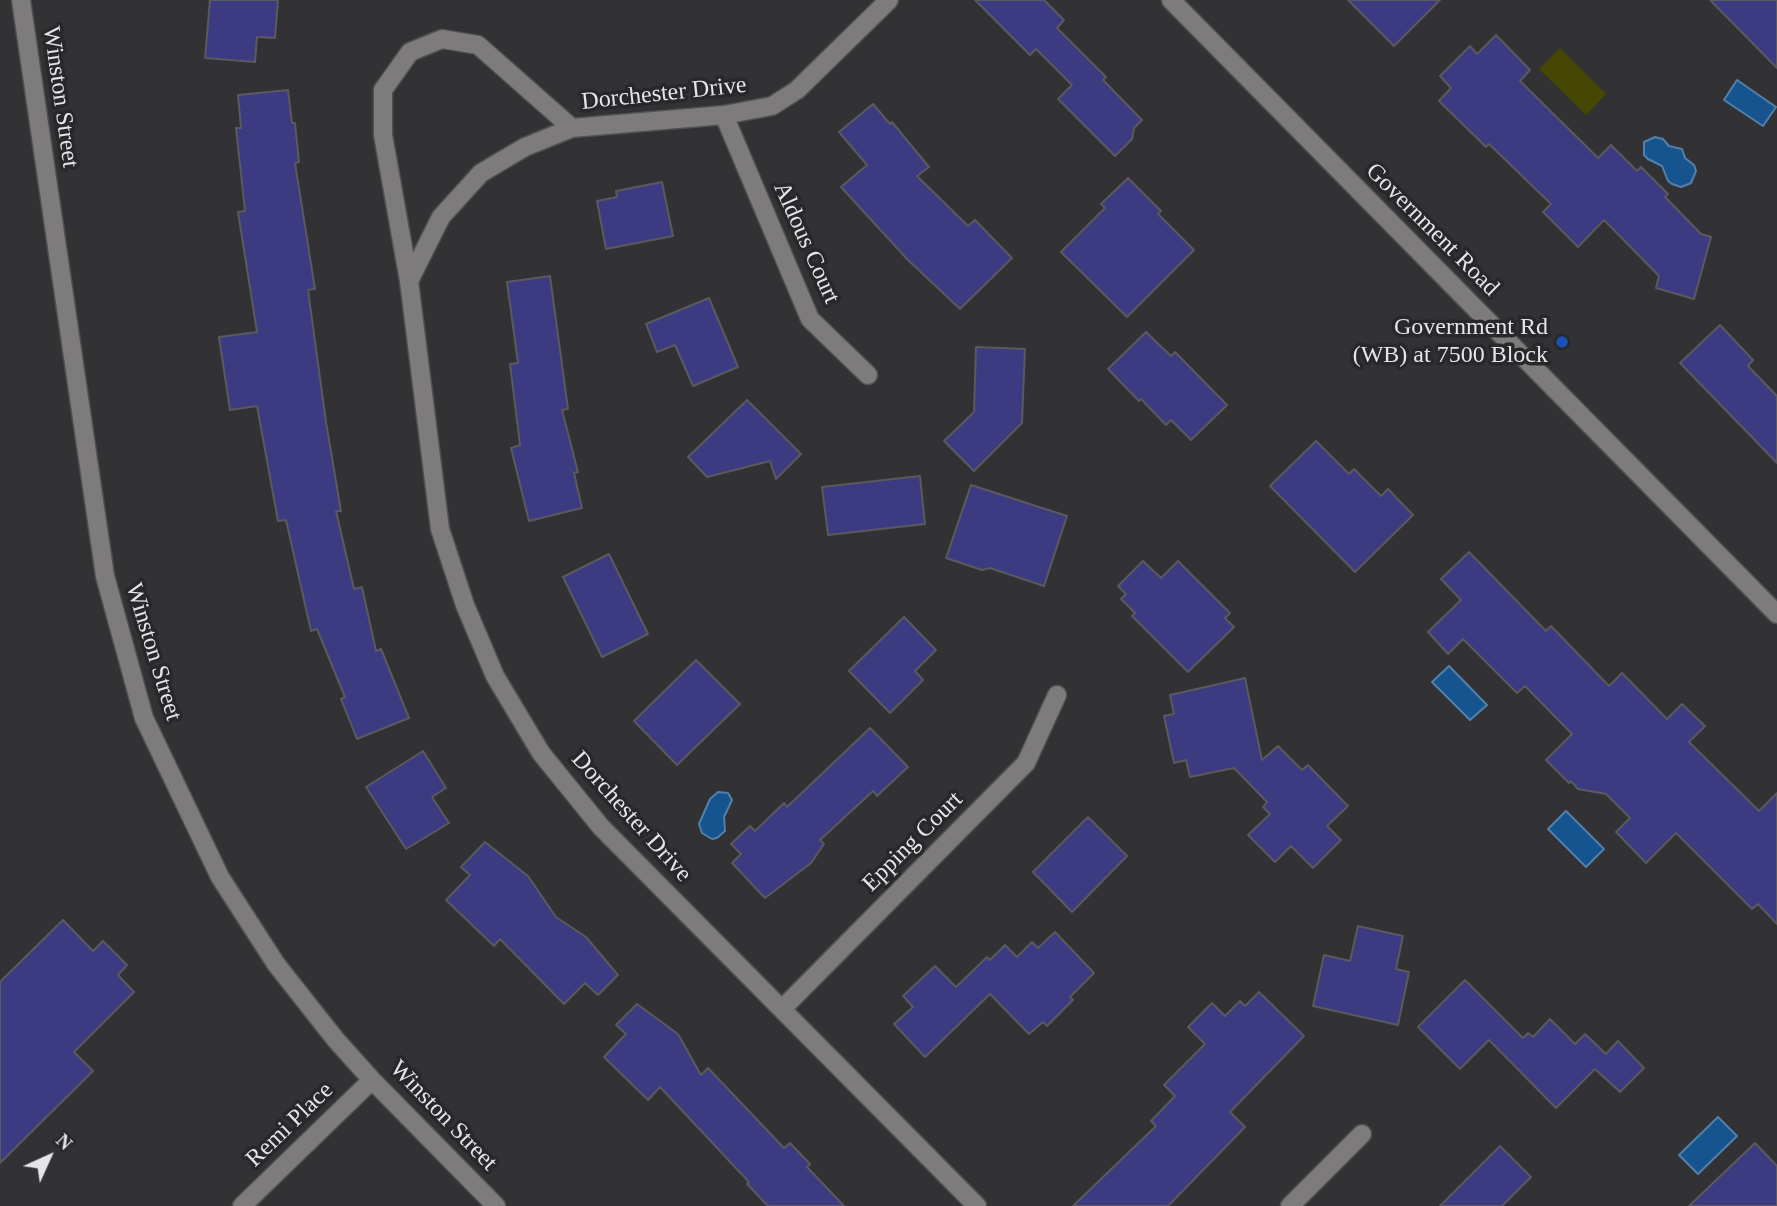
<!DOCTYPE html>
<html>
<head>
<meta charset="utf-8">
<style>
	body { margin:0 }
	#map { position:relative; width:1777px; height:1206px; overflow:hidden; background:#323235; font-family:"Times New Roman",serif }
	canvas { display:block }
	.north { position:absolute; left:14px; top:1122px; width:70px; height:70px; -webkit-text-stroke:5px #28282b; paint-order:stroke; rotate:45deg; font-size:19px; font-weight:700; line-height:28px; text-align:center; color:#e5e5e7 }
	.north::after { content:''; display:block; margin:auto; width:24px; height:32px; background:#e5e5e7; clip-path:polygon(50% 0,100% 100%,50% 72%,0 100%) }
</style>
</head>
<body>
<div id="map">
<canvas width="1777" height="1206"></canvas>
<div class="north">N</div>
</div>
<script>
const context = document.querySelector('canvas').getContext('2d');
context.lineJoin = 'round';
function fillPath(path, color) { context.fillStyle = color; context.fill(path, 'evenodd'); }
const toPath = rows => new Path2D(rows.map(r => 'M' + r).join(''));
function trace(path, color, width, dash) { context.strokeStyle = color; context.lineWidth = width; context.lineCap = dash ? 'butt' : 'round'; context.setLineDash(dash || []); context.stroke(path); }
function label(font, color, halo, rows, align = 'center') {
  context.font = font + ' "Times New Roman",serif'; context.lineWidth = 7; context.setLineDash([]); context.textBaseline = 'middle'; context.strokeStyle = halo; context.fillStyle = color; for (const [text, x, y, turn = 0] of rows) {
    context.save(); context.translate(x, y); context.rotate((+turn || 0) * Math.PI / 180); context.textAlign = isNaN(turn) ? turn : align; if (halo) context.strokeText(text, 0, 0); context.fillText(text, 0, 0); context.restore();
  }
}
const green = toPath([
	[1560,48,1606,94,1586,115,1539,69]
]);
const water = toPath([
	[1737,80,1776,107,1763,126,1724,100,1737,80],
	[1655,137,1663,139,1669,146,1682,149,1685,158,1694,165,1696,171,1691,183,1681,187,1672,184,1668,181,1662,166,1648,159,1644,155,1644,142,1655,137],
	[1449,666,1487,705,1470,720,1432,682,1449,666],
	[718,792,728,793,732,800,724,817,725,831,717,838,712,839,702,833,699,824,710,799,718,792],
	[1566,811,1604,849,1586,867,1548,829,1566,811],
	[1718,1117,1737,1136,1698,1174,1679,1155,1718,1117]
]);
const building = toPath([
	[210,0,278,0,275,38,257,37,255,62,205,58,210,0],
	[975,0,1044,0,1064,20,1057,28,1106,77,1103,80,1142,120,1134,128,1132,139,1115,156,1058,99,1072,85,1036,49,1030,55,975,0],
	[1348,0,1440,0,1394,46,1348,0],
	[1710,0,1777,0,1777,68,1710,0],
	[1496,35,1530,70,1520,81,1598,158,1611,145,1637,171,1641,167,1668,194,1665,197,1701,234,1711,237,1694,299,1656,288,1659,276,1604,220,1578,247,1543,212,1551,204,1489,144,1486,147,1439,101,1451,88,1440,76,1470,46,1477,54,1496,35],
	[288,90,292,123,295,123,299,162,295,163,315,289,308,290,326,422,341,511,336,511,354,589,362,587,376,651,381,649,409,718,357,739,341,699,345,697,317,629,311,631,286,520,278,521,257,406,230,410,219,337,257,332,238,212,245,211,236,128,241,128,238,95,288,90],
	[873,104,890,124,892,122,929,167,917,176,968,226,975,220,1012,258,960,309,908,260,841,187,867,165,839,132,873,104],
	[1128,178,1161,211,1158,214,1194,250,1127,317,1061,252,1105,208,1101,204,1128,178],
	[662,182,673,236,606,249,597,201,617,197,616,191,662,182],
	[550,276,568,409,562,410,578,472,574,473,582,508,529,521,511,448,520,445,510,364,518,363,507,282,550,276],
	[709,298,738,367,693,386,675,345,657,352,646,324,709,298],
	[1720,325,1753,360,1748,366,1777,396,1777,463,1680,363,1720,325],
	[1146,332,1171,356,1175,352,1227,405,1191,440,1171,420,1166,425,1141,399,1139,401,1108,369,1146,332],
	[976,347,1025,349,1022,423,974,471,944,441,974,412,976,347],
	[747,400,801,454,776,479,770,461,707,477,688,457,747,400],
	[1316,441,1349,474,1354,469,1381,496,1388,489,1413,515,1355,572,1270,486,1316,441],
	[920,476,925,524,828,535,822,487,920,476],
	[971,485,1067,516,1044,586,990,568,982,570,946,558,971,485],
	[1469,552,1546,631,1551,626,1609,686,1622,673,1667,719,1682,704,1705,726,1689,742,1759,811,1777,793,1777,924,1758,904,1752,909,1676,833,1646,863,1616,832,1630,818,1606,794,1578,789,1571,781,1569,783,1546,760,1572,734,1525,686,1517,693,1463,639,1448,654,1428,632,1461,600,1441,579,1469,552],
	[609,554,648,634,602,657,563,577,609,554],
	[1143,561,1161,578,1178,561,1230,613,1225,618,1234,627,1188,672,1132,616,1135,613,1121,599,1126,594,1118,586,1143,561],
	[904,617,936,650,915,671,923,680,890,713,849,671,904,617],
	[696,660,740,704,677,765,634,721,696,660],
	[1245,678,1262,760,1278,746,1302,770,1308,765,1348,806,1327,826,1341,840,1313,868,1291,846,1275,862,1248,835,1270,814,1263,807,1267,802,1234,768,1190,777,1186,760,1174,763,1164,716,1174,714,1170,695,1245,678],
	[870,728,908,767,877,796,873,791,820,840,824,844,811,863,765,898,732,863,741,854,731,844,750,826,755,831,784,803,787,807,870,728],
	[423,751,446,788,432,797,449,823,406,849,366,787,423,751],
	[1088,817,1127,856,1072,912,1033,872,1088,817],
	[485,842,528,876,556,917,586,937,618,975,598,995,585,983,564,1004,500,939,494,946,446,900,470,875,461,867,485,842],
	[63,920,93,951,103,941,127,965,118,975,134,992,74,1052,93,1071,0,1163,0,982,63,920],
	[1358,926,1403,936,1396,969,1409,972,1398,1025,1313,1006,1324,955,1350,961,1358,926],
	[1055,932,1094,973,1070,997,1073,1000,1047,1026,1043,1022,1029,1034,990,994,925,1057,894,1024,913,1007,903,996,935,966,956,987,987,957,990,960,1005,945,1017,957,1032,942,1038,948,1055,932],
	[1465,980,1523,1038,1528,1033,1533,1037,1550,1019,1575,1044,1585,1034,1606,1054,1618,1041,1644,1068,1620,1092,1595,1069,1556,1108,1489,1040,1460,1069,1418,1027,1465,980],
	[1259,992,1304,1036,1230,1112,1245,1127,1168,1206,1073,1206,1156,1126,1151,1121,1175,1096,1164,1085,1205,1044,1188,1027,1212,1003,1225,1016,1240,1001,1245,1006,1259,992],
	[637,1004,678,1034,701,1075,708,1068,784,1148,790,1143,810,1164,807,1167,844,1206,768,1206,747,1184,749,1182,660,1087,648,1100,604,1057,626,1034,616,1025,637,1004],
	[1755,1143,1777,1166,1777,1206,1689,1206,1755,1143],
	[1500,1146,1531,1177,1502,1206,1440,1206,1500,1146]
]);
const minor = toPath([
	[21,0,105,576,144,718,220,877,276,964,336,1040,372,1080,496,1206],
	[889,0,797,90,772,106,724,115,572,128,525,147,481,173,441,217,409,281,440,529,465,605,495,676,541,753,601,827,977,1206],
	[1171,0,1777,614],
	[724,115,810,319,868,375],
	[409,281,383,135,383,90,410,52,442,39,478,45,572,128],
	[782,1009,1026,763,1057,695],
	[242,1206,372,1080],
	[1290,1206,1362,1134]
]);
const markers = [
	[1562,342,7,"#1a4fb4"]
];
const streetNames = [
	["Dorchester Drive",664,94,-6],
	["Winston Street",60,97,82],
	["Government Road",1432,230,45],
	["Aldous Court",806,243,66],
	["Winston Street",153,652,73],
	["Dorchester Drive",631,817,48],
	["Epping Court",913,842,-45],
	["Winston Street",443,1116,46],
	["Remi Place",290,1125,-44]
];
const poiNames = [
	["Government Rd",1548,328],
	["(WB) at 7500 Block",1548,356]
];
fillPath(green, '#464703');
fillPath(water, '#15548f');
trace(water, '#5380a9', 2);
fillPath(building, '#3c3b81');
trace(building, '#5a5a5e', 2);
trace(minor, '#4f4f51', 21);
trace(minor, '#7d7b7b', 18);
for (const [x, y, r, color] of markers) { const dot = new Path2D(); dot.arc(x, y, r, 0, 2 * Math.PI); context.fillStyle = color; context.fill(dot); trace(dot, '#28282b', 2.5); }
label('24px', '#e5e5e7', '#28282b', streetNames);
label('24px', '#e5e5e7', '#28282b', poiNames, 'right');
</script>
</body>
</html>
